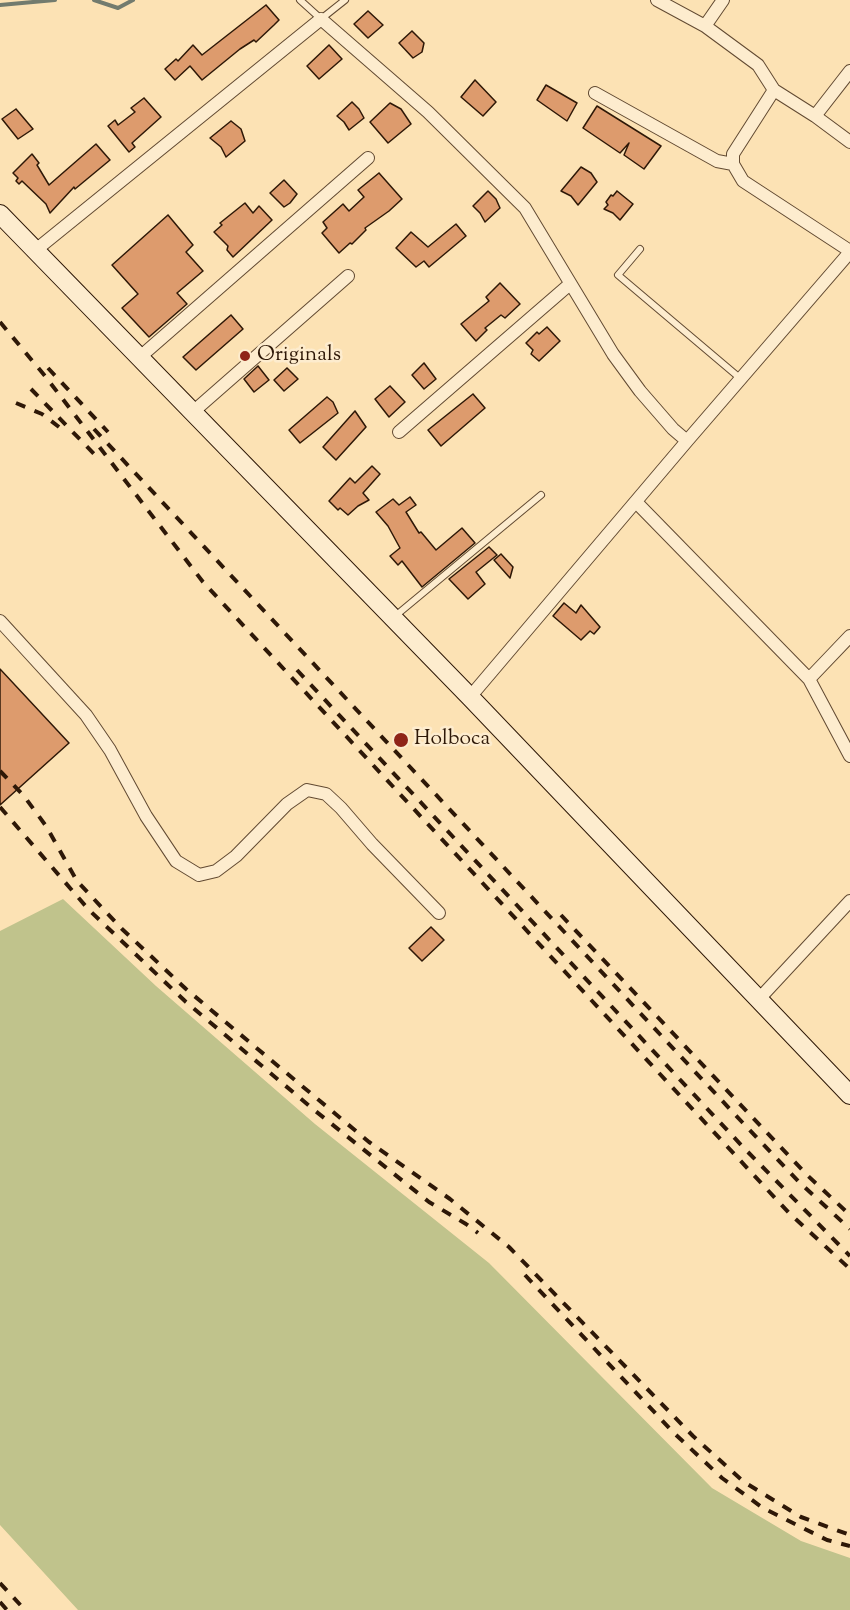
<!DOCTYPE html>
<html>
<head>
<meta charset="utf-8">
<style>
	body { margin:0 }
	canvas { display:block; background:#fce2b4 }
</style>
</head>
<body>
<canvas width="850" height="1610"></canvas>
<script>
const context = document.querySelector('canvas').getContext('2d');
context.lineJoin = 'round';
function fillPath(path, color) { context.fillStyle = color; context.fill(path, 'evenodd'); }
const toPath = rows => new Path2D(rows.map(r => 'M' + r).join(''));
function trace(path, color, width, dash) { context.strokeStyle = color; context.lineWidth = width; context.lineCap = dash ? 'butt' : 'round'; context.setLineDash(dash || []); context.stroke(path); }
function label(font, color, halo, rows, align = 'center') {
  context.font = font + ' "Sorts Mill Goudy",serif'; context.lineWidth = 5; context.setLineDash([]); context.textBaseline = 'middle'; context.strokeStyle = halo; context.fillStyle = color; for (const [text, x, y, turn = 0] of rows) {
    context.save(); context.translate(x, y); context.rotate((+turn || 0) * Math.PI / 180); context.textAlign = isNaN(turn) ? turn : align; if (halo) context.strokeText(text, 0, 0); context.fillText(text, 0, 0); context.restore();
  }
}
const green = toPath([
	[63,899,156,986,315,1124,489,1263,712,1488,801,1541,850,1558,850,1610,78,1610,0,1525,0,931]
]);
const stream = toPath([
	[94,0,118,8,133,0],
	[0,5,55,0]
]);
const building = toPath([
	[266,5,279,20,274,25,256,42,254,40,240,49,202,80,190,66,175,80,165,69,176,59,178,61,193,45,202,55,266,5],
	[368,11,383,25,368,38,354,24,368,11],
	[412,31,424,43,422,52,413,58,399,43,412,31],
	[329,45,342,59,319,79,307,66,329,45],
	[475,80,496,102,483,116,461,97,475,80],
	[546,85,577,103,567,121,537,100,546,85],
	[144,98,161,117,132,143,135,147,129,152,108,126,115,120,118,125,135,112,131,108,144,98],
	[352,102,359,109,364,118,349,130,344,122,337,116,352,102],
	[390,103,401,109,411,124,388,143,370,122,390,103],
	[597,106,661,146,644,169,624,155,629,143,620,153,583,128,597,106],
	[16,109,33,129,18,139,2,119,16,109],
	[231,121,241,129,245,141,226,157,221,147,210,138,231,121],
	[96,144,110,160,75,189,74,187,50,213,46,204,22,181,19,184,16,181,18,178,13,173,32,154,39,163,37,165,49,185,96,144],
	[581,167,591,173,597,182,578,205,571,196,561,191,581,167],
	[379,173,402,199,389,211,365,228,366,230,352,244,350,243,339,253,322,233,327,228,323,222,343,204,349,211,364,197,358,190,379,173],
	[284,180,297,194,290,203,284,207,270,193,284,180],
	[488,191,496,199,500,208,485,222,480,213,473,206,488,191],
	[617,191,633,204,620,220,613,213,604,209,608,205,606,202,611,195,613,196,617,191],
	[245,203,253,213,259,206,272,220,233,257,227,250,228,246,214,232,222,225,220,223,245,203],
	[168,215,193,245,186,252,203,271,177,293,187,304,149,337,122,308,138,294,112,265,168,215],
	[456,224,466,236,429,267,424,261,416,267,396,248,411,232,428,247,456,224],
	[500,283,520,304,505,318,501,315,485,328,487,330,476,341,461,324,489,301,486,297,500,283],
	[231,315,243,329,196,370,183,357,231,315],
	[547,327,560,341,539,361,531,354,533,350,526,343,537,332,539,334,547,327],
	[424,363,436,379,424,389,412,375,424,363],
	[258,366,269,380,254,392,244,379,258,366],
	[287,368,298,379,284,391,274,380,287,368],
	[390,386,405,402,389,417,375,399,390,386],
	[473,394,485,408,441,446,428,430,473,394],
	[327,397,333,402,338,413,300,443,289,430,327,397],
	[355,411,366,427,336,460,323,447,355,411],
	[372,466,380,474,363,493,369,500,358,506,348,515,340,508,338,510,329,501,350,478,355,483,372,466],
	[410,497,416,505,406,512,419,533,421,532,436,550,462,528,475,543,422,587,402,561,398,565,390,556,400,548,388,526,376,512,393,499,399,505,410,497],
	[489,547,497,555,476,572,485,584,468,599,449,579,489,547],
	[501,554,513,567,510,578,494,560,501,554],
	[564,603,576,613,581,605,600,627,594,634,590,631,581,640,553,616,564,603],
	[0,669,69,743,0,805,0,669],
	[431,927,444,940,422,961,409,948,431,927]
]);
const lane = toPath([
	[300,0,321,19,345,0],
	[640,249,618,275,741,379],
	[394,617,541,495]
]);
const street = toPath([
	[657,0,705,26,758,65,774,90,815,116,850,142],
	[705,26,723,0],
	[595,93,717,161,733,164,743,181,850,251],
	[815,116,850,71],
	[733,164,733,154,774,90],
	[37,249,321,19,428,112,525,208,613,354,640,391,673,429,687,441],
	[140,357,368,158],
	[194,411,348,276],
	[399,432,570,284],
	[636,502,809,679,850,756],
	[0,621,86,715,110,750,146,816,176,861,199,875,216,871,236,856,287,804,307,790,326,794,341,808,372,844,439,913],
	[809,679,850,636],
	[470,697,687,441,850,252],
	[759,999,850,901]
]);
const secondary = toPath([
	[0,214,470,697,850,1095]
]);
const rail = toPath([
	[0,322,45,376,203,582,789,1213,850,1269],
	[48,368,108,432],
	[31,389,100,460],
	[16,403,42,414,59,427],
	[94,429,742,1122,799,1182,850,1229],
	[297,670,743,1147,850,1256],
	[0,771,24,796,46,826,77,881,122,929,186,989,369,1142,450,1199,509,1247,693,1436,744,1482,801,1517,850,1535],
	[0,807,89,910,186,1002,313,1109,429,1202,466,1224,478,1233],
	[561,915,807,1175,850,1215],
	[525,1275,674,1433,722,1478,763,1508,827,1540,850,1546],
	[0,1583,25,1610],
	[0,1602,7,1610]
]);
const markers = [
	[245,356,6,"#8f2418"],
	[401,740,8,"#8f2418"]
];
const poiNames = [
	["Originals",257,356],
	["Holboca",414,740]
];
fillPath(green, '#c0c38c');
trace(stream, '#727b6e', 4);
fillPath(building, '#dd9b6d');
trace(building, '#2e1807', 1.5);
trace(lane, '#624a32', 8);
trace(street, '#624a32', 14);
trace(secondary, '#2e1807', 20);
trace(lane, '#fdecce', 6);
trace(street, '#fdecce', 12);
trace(secondary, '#fdecce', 18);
trace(rail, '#2e1807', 4, [10, 10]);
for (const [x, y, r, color] of markers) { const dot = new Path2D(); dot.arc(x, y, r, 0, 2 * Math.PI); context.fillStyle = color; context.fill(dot); trace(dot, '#fdecce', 2); }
label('21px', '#2e1807', '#fdecce', poiNames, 'left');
</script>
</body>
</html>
